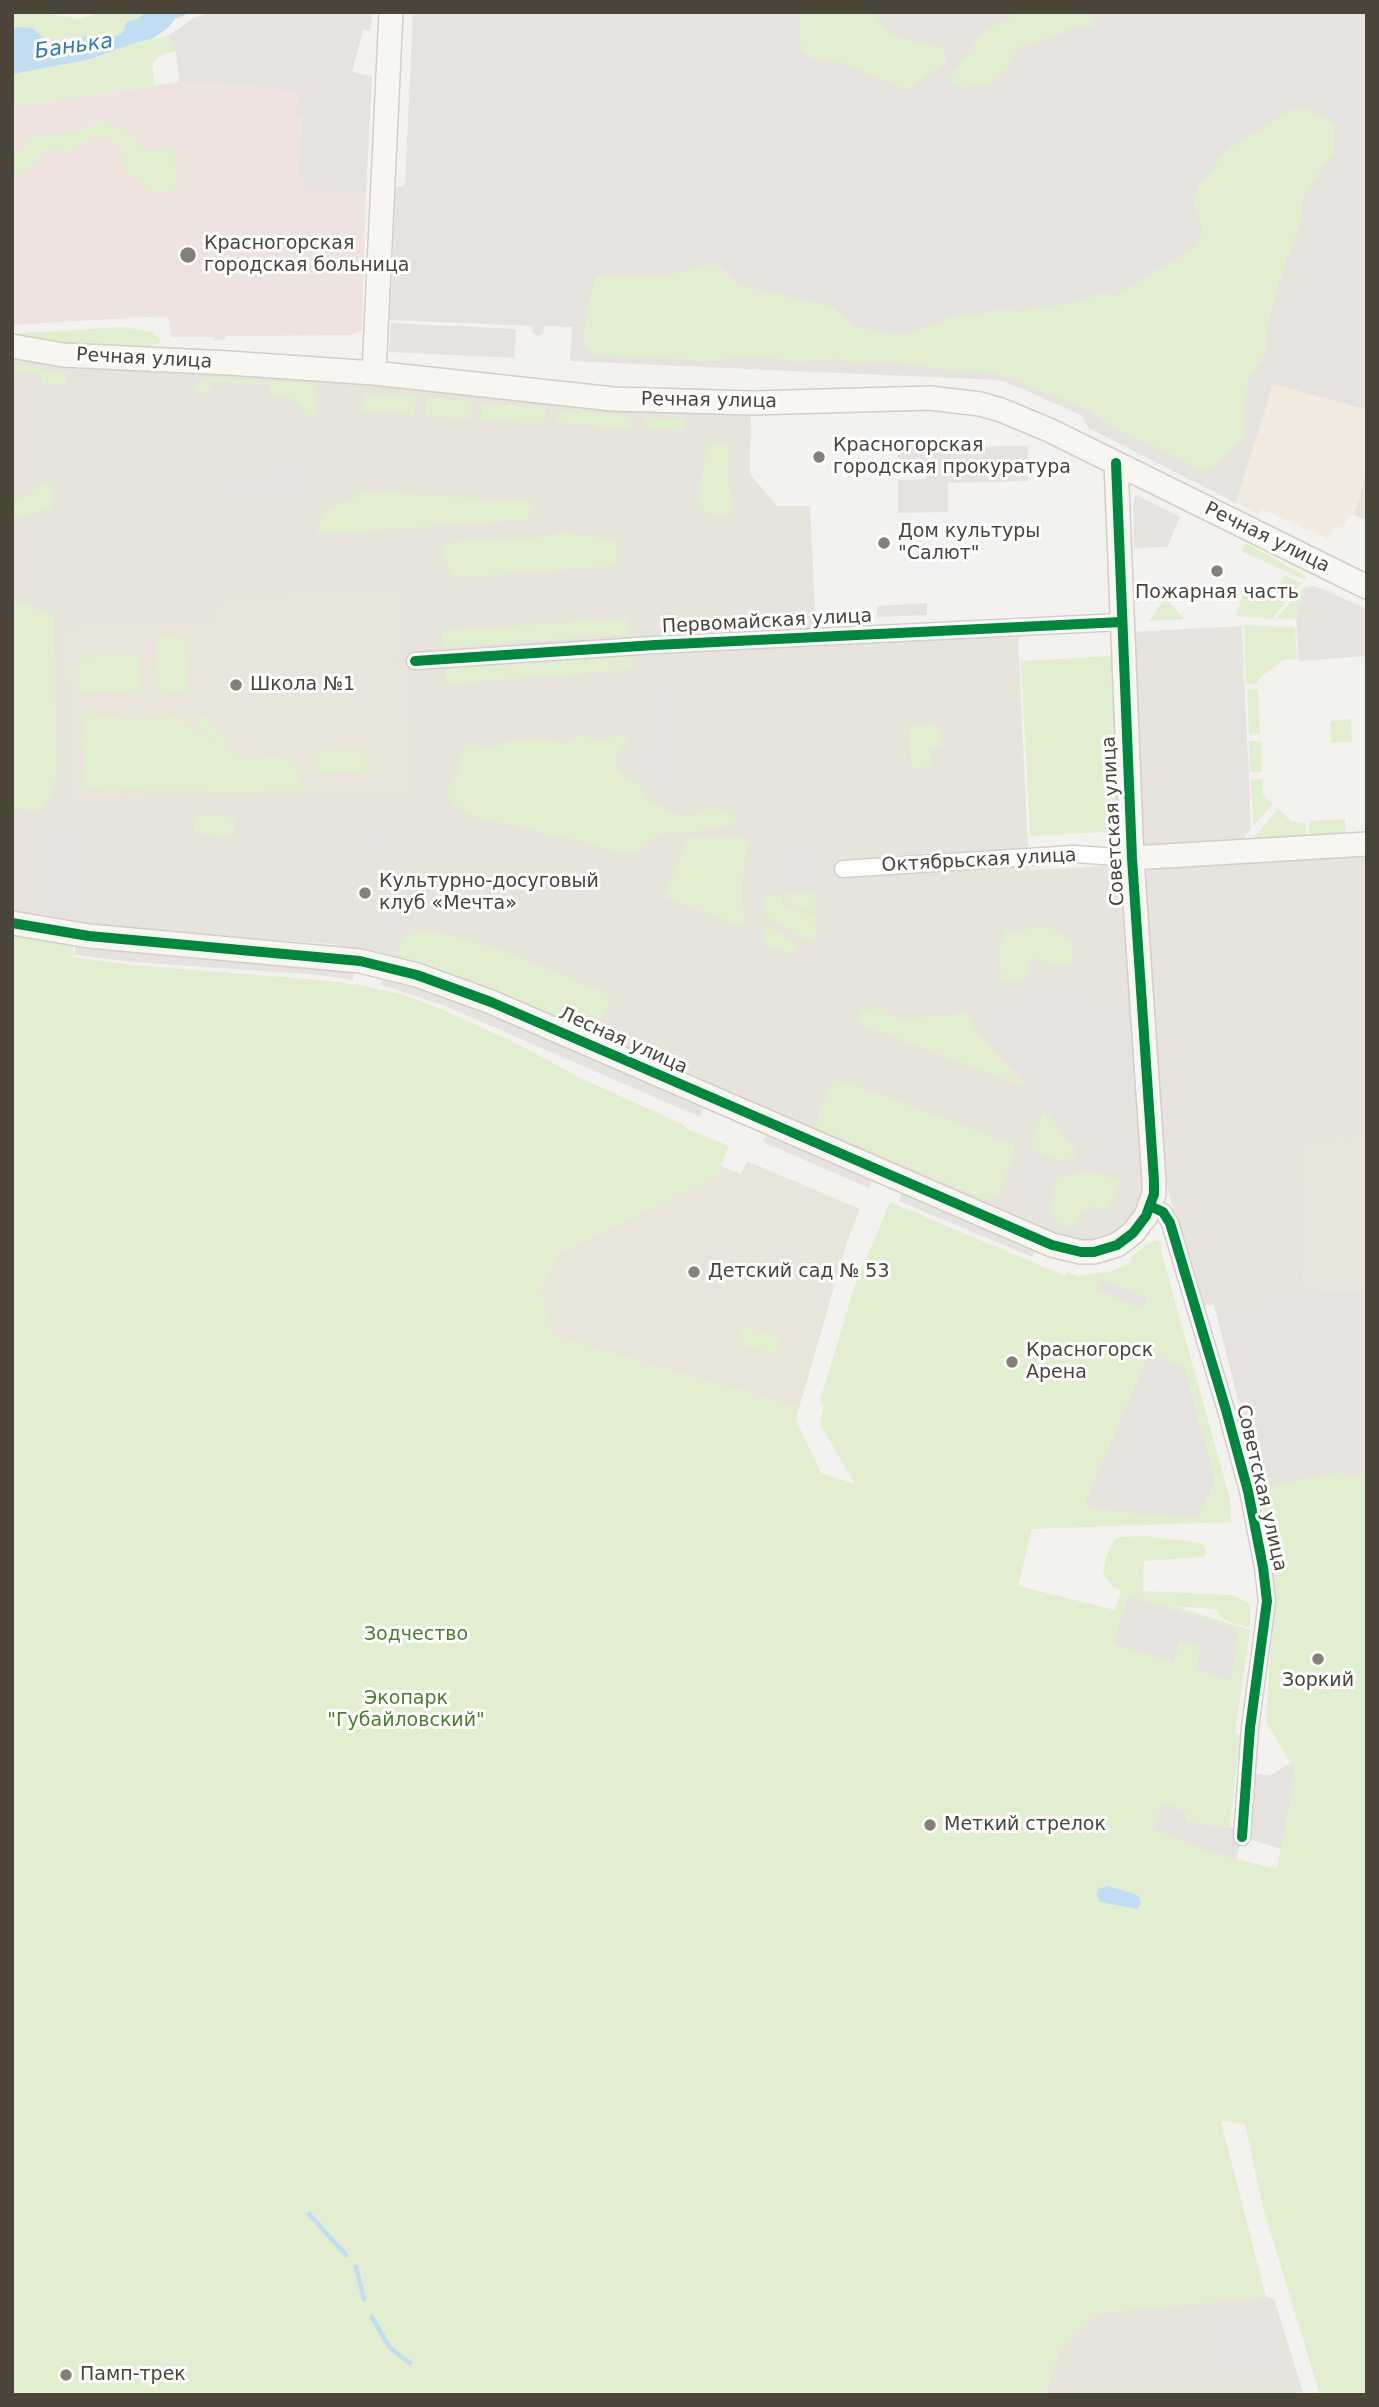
<!DOCTYPE html>
<html>
<head>
<meta charset="utf-8">
<style>
	body { margin:0 }
	#map { position:relative; width:1379px; height:2407px; overflow:hidden; background:#f4f2ee; font-family:"DejaVu Sans",sans-serif }
	canvas { display:block }
	.frame { position:absolute; inset:0; border:14px solid #4b4439; pointer-events:none }
</style>
</head>
<body>
<div id="map">
<canvas width="1379" height="2407"></canvas>
<div class="frame"></div>
</div>
<script>
const context = document.querySelector('canvas').getContext('2d');
context.lineJoin = 'round';
function fillPath(path, color) { context.fillStyle = color; context.fill(path, 'evenodd'); }
const toPath = rows => new Path2D(rows.map(r => 'M' + r).join(''));
function trace(path, color, width, dash) { context.strokeStyle = color; context.lineWidth = width; context.lineCap = dash ? 'butt' : 'round'; context.setLineDash(dash || []); context.stroke(path); }
function label(font, color, halo, rows, align = 'center') {
  context.font = font + ' "DejaVu Sans",sans-serif'; context.lineWidth = 6; context.setLineDash([]); context.textBaseline = 'middle'; context.strokeStyle = halo; context.fillStyle = color; for (const [text, x, y, turn = 0] of rows) {
    context.save(); context.translate(x, y); context.rotate((+turn || 0) * Math.PI / 180); context.textAlign = isNaN(turn) ? turn : align; if (halo) context.strokeText(text, 0, 0); context.fillText(text, 0, 0); context.restore();
  }
}
const residential = toPath([
	[12,355,470,393,613,409,694,414,751,412,750,474,777,506,810,506,817,645,1018,635,1029,870,1126,865,1146,1182,1134,1217,1115,1234,1096,1242,1070,1241,617,1047,475,982,380,954,331,944,264,939,154,935,12,916],
	[1242,626,1251,829,1238,845,1145,846,1142,844,1131,632],
	[1367,852,1367,1137,1301,1141,1306,1248,1302,1294,1200,1306,1161,1165,1145,873,1150,867],
	[1266,2297,1274,2299,1304,2395,1041,2395,1047,2389,1058,2353,1097,2313]
]);
const commercial = toPath([
	[1273,383,1367,410,1367,471,1354,515,1350,514,1343,527,1333,528,1328,539,1262,509,1258,514,1236,503]
]);
const industrial = toPath([
	[212,12,372,12,370,31,363,30,352,72,372,76,366,193,305,193,296,177,302,119,295,118,298,92,206,82,179,82,176,52,168,36,194,18],
	[413,12,1367,12,1367,410,1273,384,1236,503,1088,428,1082,416,1021,388,998,380,570,361,572,327,544,326,543,333,538,336,533,333,532,326,390,320,396,187,405,186],
	[1367,471,1367,520,1354,515],
	[1087,991,1088,1002,1132,999,1139,1102,1130,1107,1130,1122,1131,1136,1135,1136,1142,1147,1142,1171,1084,1169,1041,1098,985,1036,982,998],
	[1367,1291,1367,1472,1344,1477,1343,1473,1260,1488,1214,1304,1302,1294]
]);
const education = toPath([
	[401,586,405,651,397,652,398,667,406,667,415,797,70,799,63,626,216,620,216,606,221,605,220,598],
	[1367,1137,1367,1291,1302,1294,1306,1248,1300,1141],
	[747,1161,860,1209,848,1239,799,1408,553,1336,540,1289,558,1254,716,1177,721,1166,741,1174]
]);
const medical = toPath([
	[179,82,206,82,298,92,295,117,302,119,296,177,306,178,305,192,366,193,362,330,351,335,238,336,226,336,225,340,214,341,213,337,171,337,169,318,145,317,12,325,12,106]
]);
const green = toPath([
	[12,12,40,12,78,19,102,12,144,12,139,18,127,22,121,35,98,38,84,36,74,43,47,41,18,27,12,29],
	[799,12,873,12,887,30,900,38,944,48,946,63,907,90,842,63,812,59,801,50],
	[1014,12,1089,12,1095,25,1091,28,1080,26,1017,49,1007,69,991,85,956,88,949,79,983,31,993,25,1004,23],
	[168,36,176,52,162,54,152,63,155,85,12,106,12,74,87,60,137,42],
	[1292,109,1307,110,1335,123,1334,152,1303,199,1299,228,1283,270,1267,326,1265,355,1249,378,1244,406,1246,435,1215,466,1202,472,1178,458,1113,428,1090,411,995,373,938,369,895,362,853,364,840,359,797,362,755,356,712,361,599,355,586,349,583,335,588,305,596,276,655,276,687,271,702,265,718,264,739,285,831,306,857,327,903,335,961,314,977,314,993,310,1025,311,1039,306,1071,304,1100,293,1115,296,1196,246,1202,231,1194,202,1198,187,1226,150],
	[99,119,130,132,143,148,153,151,174,145,176,189,157,196,124,170,120,150,113,141,104,137,93,138,66,154,57,149,48,151,33,166,12,179,12,148,21,149,27,141,36,135,58,134,91,127],
	[123,327,152,332,159,338,160,343,150,346,35,342,13,336,23,333],
	[12,364,66,374,65,385,41,384,41,373,12,372],
	[205,378,311,384,317,391,315,417,307,416,299,404,291,399,273,397,270,394,270,386,212,382,207,392,196,392,197,384],
	[364,394,416,397,414,415,363,412],
	[426,398,472,401,471,419,425,416],
	[483,403,546,407,545,424,481,420],
	[559,409,628,417,631,419,632,429,557,423],
	[647,417,685,419,684,431,646,429,644,421],
	[723,443,730,450,728,475,732,509,725,517,713,515,703,510,698,499,706,454,711,444],
	[46,483,52,484,52,508,12,519,12,504],
	[360,491,530,501,532,510,528,520,317,534,318,524,329,510,336,505,353,500],
	[562,532,615,540,618,553,614,566,455,578,441,555,445,546,453,543,480,539,536,538],
	[1246,543,1306,576,1305,580,1241,551],
	[1284,575,1301,583,1272,619,1236,616,1245,588,1273,600],
	[1305,586,1306,587,1296,618,1276,619],
	[1165,598,1184,619,1149,621],
	[12,599,54,615,57,776,50,798,40,811,12,808],
	[628,618,630,634,443,648,442,631],
	[1244,625,1295,627,1297,659,1283,660,1258,679,1258,684,1246,684],
	[185,634,189,692,159,694,155,636],
	[140,654,142,690,80,693,78,658],
	[631,654,632,670,446,684,445,667],
	[1113,656,1122,831,1030,836,1021,661],
	[1258,689,1260,733,1249,734,1247,690],
	[86,712,127,719,178,717,220,747,199,727,199,717,210,717,210,724,230,742,221,747,240,754,266,754,291,759,302,779,299,790,226,793,190,790,154,791,129,788,117,791,81,787,85,774,82,738],
	[1351,719,1352,742,1331,743,1330,721],
	[939,725,941,748,930,749,931,767,911,768,909,726],
	[620,734,629,739,618,754,615,767,629,781,640,785,648,800,680,816,698,814,713,807,733,815,738,824,694,832,660,833,651,843,631,855,559,836,545,838,534,829,479,819,453,804,447,791,456,777,466,743,493,748,512,740,532,738,566,743,581,735,605,740],
	[1249,741,1261,741,1262,772,1250,772],
	[366,749,367,771,314,773,314,751],
	[1262,779,1263,795,1273,804,1253,826,1251,780],
	[1278,809,1292,822,1305,822,1306,839,1249,843],
	[195,814,235,817,233,836,194,833],
	[1345,819,1346,837,1310,839,1309,821],
	[688,838,748,838,741,896,746,928,664,897],
	[815,893,816,914,786,904,784,894],
	[782,895,783,906,815,916,817,943,800,937,764,915,763,896],
	[765,923,797,944,791,955,765,944],
	[1049,927,1071,940,1073,957,1070,965,1056,965,1033,958,1026,962,1028,975,1016,982,1002,982,998,946,1003,940,1005,931],
	[412,928,454,936,508,952,610,995,608,1006,600,1023,590,1028,558,1018,475,981,408,961,398,953,402,941],
	[12,934,73,943,73,957,132,965,319,980,360,985,402,994,441,1009,524,1047,578,1077,684,1125,687,1129,729,1146,716,1177,558,1254,540,1289,553,1336,799,1408,796,1420,821,1473,855,1484,820,1424,824,1406,820,1400,855,1285,890,1202,1065,1276,1067,1272,1078,1276,1112,1271,1130,1263,1133,1255,1151,1242,1157,1240,1162,1244,1161,1251,1230,1499,1231,1522,1032,1529,1018,1586,1115,1610,1121,1591,1113,1586,1103,1574,1106,1557,1115,1539,1120,1537,1145,1536,1201,1543,1206,1549,1204,1557,1144,1561,1143,1591,1232,1595,1250,1604,1250,1627,1232,1623,1221,1617,1215,1609,1174,1606,1250,1630,1235,1732,1240,1735,1230,1827,1220,1826,1216,1854,1277,1869,1295,1770,1266,1722,1274,1596,1260,1488,1343,1472,1345,1477,1367,1472,1367,2395,1320,2395,1263,2208,1245,2124,1221,2121,1266,2297,1097,2313,1058,2353,1047,2389,1041,2395,12,2395],
	[884,1008,889,1010,891,1016,902,1019,968,1013,974,1029,1028,1088,861,1025,859,1022,861,1011],
	[834,1079,856,1085,1015,1145,1013,1157,1000,1192,988,1201,816,1128,819,1112],
	[1043,1113,1051,1118,1063,1136,1075,1149,1075,1158,1060,1161,1030,1149],
	[1089,1172,1122,1180,1107,1211,1091,1207,1083,1210,1075,1225,1064,1227,1050,1213,1057,1177],
	[742,1326,780,1336,775,1354,737,1344]
]);
const parking = toPath([
	[391,323,516,329,514,358,389,352],
	[12,372,41,373,41,384,12,383],
	[66,374,146,377,146,388,65,385],
	[212,382,270,385,270,396,211,392],
	[960,438,960,447,1028,446,1028,481,948,483,948,512,898,513,898,480,927,479,926,471,898,472,897,439],
	[265,460,307,463,304,502,215,496,217,470,264,473],
	[57,484,140,489,140,499,56,494],
	[1136,495,1180,517,1167,547,1134,548,1133,502],
	[1315,586,1367,609,1367,656,1299,661,1296,618,1306,587],
	[927,603,927,615,877,617,877,606],
	[1220,632,1221,641,1143,645,1143,636],
	[1243,656,1247,743,1227,744,1223,657],
	[681,690,684,796,656,797,656,777,633,777,632,744,654,743,653,691],
	[1248,761,1250,800,1230,801,1228,762],
	[346,816,394,836,387,852,339,832],
	[40,832,86,835,80,915,35,912],
	[822,848,824,886,785,889,782,850],
	[396,873,425,883,413,915,398,936,379,927],
	[76,944,134,952,354,970,353,980,320,975,133,962,74,955],
	[384,974,448,995,704,1107,700,1117,443,1005,381,985],
	[768,1132,873,1178,869,1188,763,1142],
	[1026,1151,1061,1165,1042,1215,1007,1201],
	[903,1191,1036,1247,1032,1257,899,1201],
	[1101,1279,1147,1298,1142,1309,1097,1290],
	[1149,1353,1185,1368,1215,1481,1198,1519,1102,1510,1085,1503],
	[1128,1596,1238,1629,1231,1680,1195,1669,1201,1648,1180,1641,1173,1662,1114,1644],
	[1291,1763,1295,1769,1282,1849,1242,1837,1236,1859,1216,1854,1154,1829,1162,1803,1185,1811,1187,1822,1242,1829,1247,1773,1270,1775],
	[1274,2314,1278,2325,1278,2371,1213,2371,1213,2318]
]);
const water = toPath([
	[144,12,192,12,175,19,168,28,152,39,137,42,87,60,12,74,12,29,18,27,32,28,47,41,74,43,84,36,98,38,121,35,127,22,139,18],
	[1107,1886,1135,1894,1139,1897,1141,1903,1137,1909,1100,1902,1097,1895,1098,1889]
]);
const stream = toPath([
	[309,2214,346,2255],
	[356,2267,364,2299],
	[372,2317,390,2348,410,2363]
]);
const street = toPath([
	[415,661,655,645,1121,622],
	[843,869,1074,854,1132,858],
	[1150,1206,1163,1212,1170,1223,1226,1410,1248,1491,1263,1567,1267,1601,1250,1728,1242,1837]
]);
const secondary = toPath([
	[12,346,63,355,229,363,374,373,613,399,753,403,930,398,980,404,1001,410,1049,430,1367,587],
	[374,373,391,12],
	[1132,858,1367,844],
	[12,923,89,936,360,961,417,975,491,1002,1052,1245,1081,1252,1094,1252,1117,1245,1133,1233,1146,1216,1154,1194,1154,1181,1132,858,1116,463]
]);
const cycleway = toPath([
	[415,661,655,645,1121,622],
	[12,923,89,936,360,961,417,975,491,1002,1052,1245,1081,1252,1094,1252,1117,1245,1133,1233,1146,1216,1154,1194,1154,1181,1132,858,1116,463],
	[1150,1206,1163,1212,1170,1223,1226,1410,1248,1491,1263,1567,1267,1601,1250,1728,1242,1837]
]);
const markers = [
	[188,255,9,"#868178"],
	[819,457,7,"#868178"],
	[884,543,7,"#868178"],
	[1217,571,7,"#868178"],
	[236,685,7,"#868178"],
	[365,893,7,"#868178"],
	[694,1272,7,"#868178"],
	[1012,1362,7,"#868178"],
	[1318,1659,7,"#868178"],
	[930,1825,7,"#868178"],
	[66,2375,7,"#868178"]
];
const poiNames = [
	["Красногорская",204,244],
	["городская больница",204,266],
	["Красногорская",833,446],
	["городская прокуратура",833,468],
	["Дом культуры",898,532],
	["\"Салют\"",898,554],
	["Пожарная часть",1217,593,"center"],
	["Школа №1",250,685],
	["Культурно-досуговый",379,882],
	["клуб «Мечта»",379,904],
	["Детский сад № 53",708,1272],
	["Красногорск",1026,1351],
	["Арена",1026,1373],
	["Зоркий",1318,1681,"center"],
	["Меткий стрелок",944,1825],
	["Памп-трек",80,2375]
];
const streetNames = [
	["Речная улица",144,359,3],
	["Речная улица",709,401,1],
	["Речная улица",1267,538,26],
	["Первомайская улица",767,622,-3],
	["Советская улица",1114,821,-93],
	["Октябрьская улица",979,861,-3],
	["Лесная улица",623,1041,24],
	["Советская улица",1261,1488,77]
];
const parkNames = [
	["Зодчество",416,1635],
	["Экопарк",406,1699],
	["\"Губайловский\"",406,1721]
];
const waterNames = [
	["Банька",74,47,-8]
];
fillPath(residential, '#e7e4dc');
fillPath(commercial, '#f3ebdf');
fillPath(industrial, '#e6e2de');
fillPath(education, '#eae5da');
fillPath(medical, '#eee3df');
fillPath(green, '#e1eecf');
fillPath(parking, '#e6e3df');
fillPath(water, '#c0ddf1');
trace(stream, '#c0ddf1', 4.5);
trace(street, '#d2d0cb', 19);
trace(secondary, '#d3cfc5', 26);
trace(street, '#fdfdfc', 16);
trace(secondary, '#f7f6f1', 23);
trace(cycleway, '#00873e', 10);
for (const [x, y, r, color] of markers) { const dot = new Path2D(); dot.arc(x, y, r, 0, 2 * Math.PI); context.fillStyle = color; context.fill(dot); trace(dot, '#fff', 2.5); }
label('19px', '#4b4439', '#fff', poiNames, 'left');
label('19px', '#4b4439', '#fff', streetNames);
label('19px', '#4a7f2a', '#fff', parkNames);
label('italic 21px', '#2e7ab2', '#fff', waterNames);
</script>
</body>
</html>
